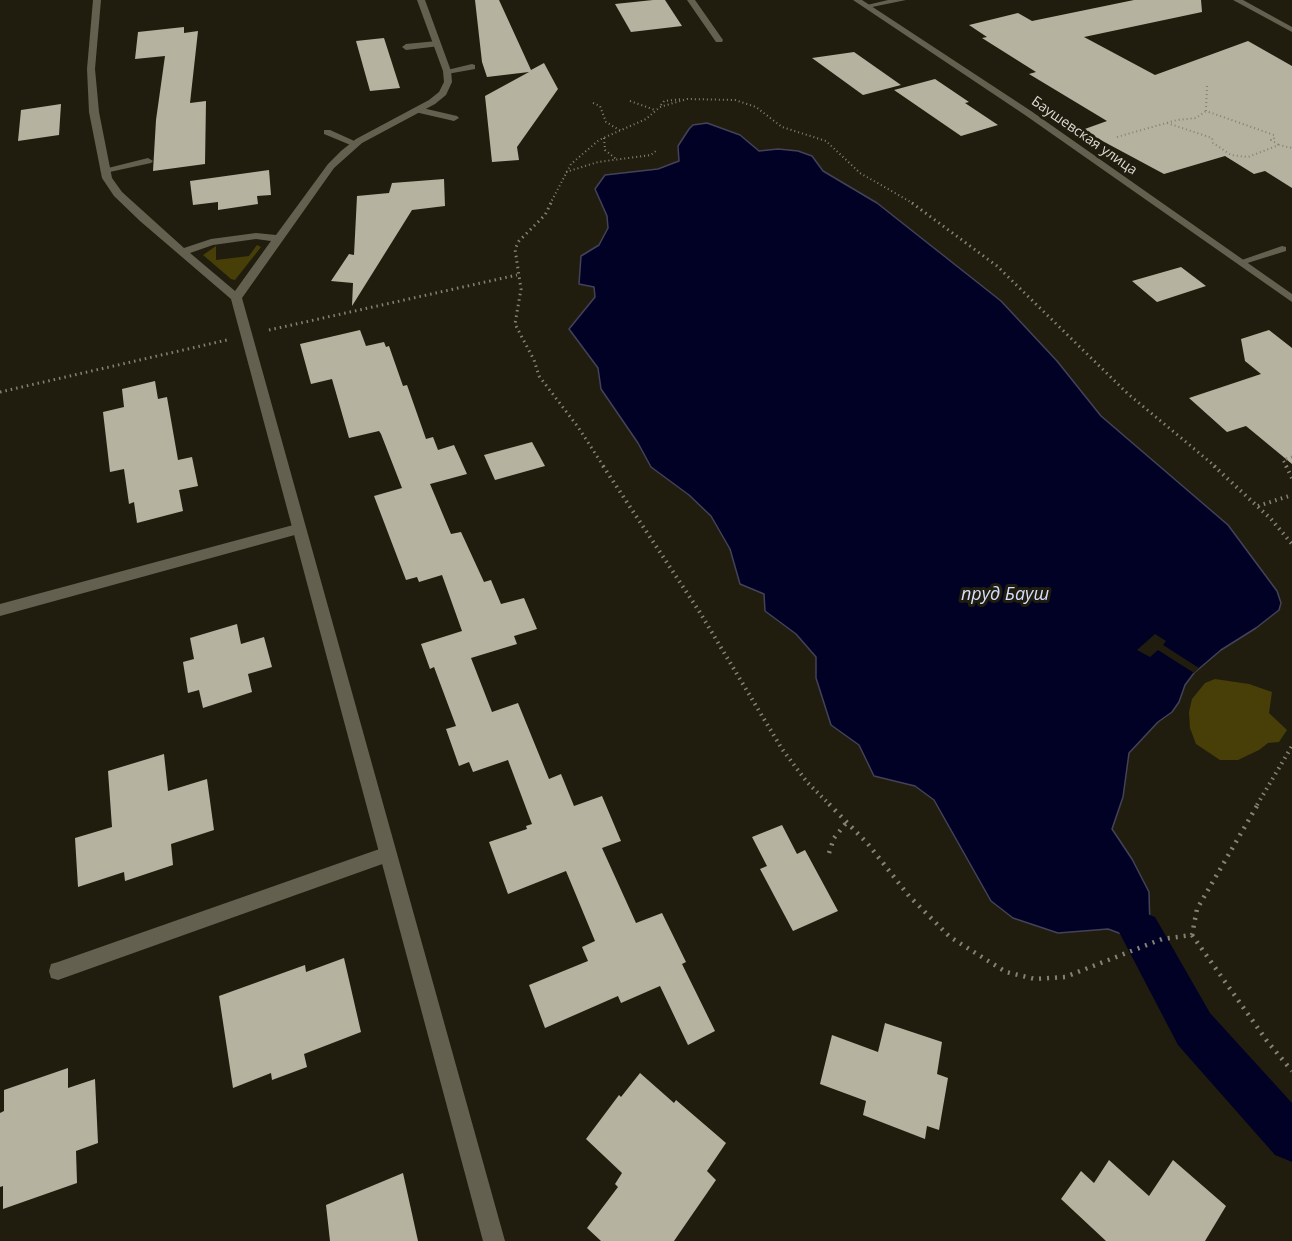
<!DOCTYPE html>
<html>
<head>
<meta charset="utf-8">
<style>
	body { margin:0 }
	canvas { display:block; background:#201d0f }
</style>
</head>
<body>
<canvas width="1292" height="1241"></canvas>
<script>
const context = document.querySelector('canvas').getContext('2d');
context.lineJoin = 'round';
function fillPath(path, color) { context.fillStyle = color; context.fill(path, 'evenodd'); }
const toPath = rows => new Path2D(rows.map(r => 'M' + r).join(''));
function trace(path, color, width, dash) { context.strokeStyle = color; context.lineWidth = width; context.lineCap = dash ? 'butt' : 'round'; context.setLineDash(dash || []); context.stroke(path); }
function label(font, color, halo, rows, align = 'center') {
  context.font = font + ' "Open Sans",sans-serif'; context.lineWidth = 6; context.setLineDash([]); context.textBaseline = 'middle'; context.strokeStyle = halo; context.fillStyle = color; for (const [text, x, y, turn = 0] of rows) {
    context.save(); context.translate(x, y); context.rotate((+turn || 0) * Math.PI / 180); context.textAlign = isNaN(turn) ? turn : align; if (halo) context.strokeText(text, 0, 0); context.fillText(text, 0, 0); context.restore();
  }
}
const green = toPath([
	[257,245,261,247,235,280,231,279,203,255,216,246,216,260,249,256],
	[1215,679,1249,684,1272,692,1269,713,1287,730,1279,742,1268,743,1259,750,1238,760,1220,760,1196,744,1190,728,1189,712,1192,699,1205,683]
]);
const water = toPath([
	[707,123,740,135,759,151,778,149,798,151,812,156,823,171,877,203,1001,301,1057,361,1101,416,1228,525,1277,591,1281,603,1279,610,1256,628,1221,650,1194,673,1185,685,1179,702,1172,712,1158,722,1129,753,1123,797,1112,829,1132,859,1149,892,1150,929,1127,936,1108,929,1058,933,1013,918,991,901,934,800,915,786,874,776,859,745,831,725,816,678,816,657,796,634,765,611,764,594,740,584,730,549,711,516,689,495,651,467,638,443,601,389,598,368,569,329,595,297,594,287,579,284,581,256,599,245,608,228,607,216,595,189,605,175,658,169,679,161,678,146,689,129,693,125,707,123]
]);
const pier = toPath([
	[1155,634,1166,641,1163,645,1199,668,1194,673,1158,650,1150,657,1137,650]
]);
const canal = toPath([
	[1140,911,1155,917,1210,1013,1292,1103,1292,1162,1275,1155,1178,1045,1119,932,1125,917,1140,911]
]);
const building = toPath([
	[475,0,499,0,531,70,544,63,558,89,517,147,519,160,492,162,485,96,529,72,487,77,482,62],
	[653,0,665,0,682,26,631,32,615,4],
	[1134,0,1201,0,1202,12,1084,37,1155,75,1248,41,1292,66,1292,188,1265,171,1254,174,1225,156,1164,174,1082,130,1107,121,1029,74,1036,72,982,38,987,37,969,25,1018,13,1032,21],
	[184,27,184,33,198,31,190,103,206,101,205,164,153,171,156,120,165,56,135,59,138,32],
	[384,38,400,88,370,91,356,41],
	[854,52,901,85,863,95,812,58],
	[935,79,969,102,965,103,998,125,961,136,894,90],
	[61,104,59,135,18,141,21,110],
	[269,170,271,195,257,196,258,204,218,210,218,202,193,205,190,181],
	[444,179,445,206,412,210,352,306,353,283,331,281,349,254,354,255,357,196,389,193,392,183],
	[1181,267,1206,286,1157,302,1132,281],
	[360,330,366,346,384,342,386,347,389,346,403,386,407,385,426,439,433,437,438,450,454,445,467,474,430,484,451,534,461,532,484,582,491,580,501,604,524,598,537,629,514,636,517,644,471,658,492,712,518,703,549,779,561,774,574,806,602,796,621,841,602,848,636,923,662,913,686,962,682,964,715,1031,688,1045,660,986,621,1003,618,996,545,1028,529,985,588,961,582,947,595,941,566,871,508,894,489,842,527,829,526,826,532,824,508,760,473,772,469,762,459,766,446,729,456,726,434,667,430,669,421,644,462,631,442,575,419,582,417,577,406,580,374,496,402,488,381,434,379,431,349,438,332,379,311,384,300,344],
	[1269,330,1292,348,1292,464,1246,426,1227,432,1189,398,1261,374,1245,361,1241,339],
	[155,381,158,399,167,397,178,460,192,457,198,486,179,490,183,511,137,523,134,502,129,504,124,469,110,472,103,412,124,407,122,389],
	[532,442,545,466,495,480,484,455],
	[237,624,241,644,264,637,272,667,248,674,252,692,203,708,199,690,188,693,183,662,194,659,190,638],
	[164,754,168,791,207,779,214,830,171,844,173,865,125,881,124,872,78,887,75,838,112,827,108,771],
	[782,825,797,854,805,850,838,911,793,931,760,869,767,866,752,837],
	[344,958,361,1032,304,1054,307,1067,272,1080,271,1073,233,1088,219,996,305,965,306,972],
	[885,1023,942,1042,937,1074,948,1078,939,1130,927,1126,925,1139,863,1115,866,1101,820,1084,832,1035,878,1052],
	[68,1068,68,1088,95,1079,98,1143,76,1151,77,1183,3,1209,3,1186,0,1187,0,1113,4,1111,4,1090],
	[640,1073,674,1103,676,1100,726,1143,707,1171,716,1180,674,1241,601,1241,587,1228,618,1187,615,1184,622,1173,586,1139,619,1095,621,1097],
	[1109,1160,1149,1196,1173,1160,1226,1206,1205,1241,1106,1241,1061,1199,1081,1171,1094,1183],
	[403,1173,418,1241,330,1241,326,1205]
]);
const pathFar3 = toPath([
	[1207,86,1206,111,1274,135,1274,139,1271,140,1279,145],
	[630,101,655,110],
	[593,103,600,106,606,122,621,131],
	[661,105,664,101,683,99],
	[1167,123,1212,138,1213,143,1231,155,1248,157,1279,145,1292,148],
	[1117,137,1177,120,1196,118,1206,111],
	[604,138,605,150,616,159],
	[566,172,598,162,651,155,657,150],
	[550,204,571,164,599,140,646,119,660,107,687,99,735,100,756,107,782,127,826,141,860,173,914,204]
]);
const pathFar2 = toPath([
	[551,203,545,215,519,241,515,249,521,289,515,324,534,360,539,376,578,427,604,467],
	[912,203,997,266,1127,393,1216,467],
	[269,330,517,275],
	[0,392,227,340],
	[1287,467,1283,460,1292,457]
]);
const pathFar1 = toPath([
	[603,466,699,611,782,749,807,782,830,805],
	[1214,466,1271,519,1292,544],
	[1286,466,1292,478],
	[1258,506,1292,495],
	[1257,805,1292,746]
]);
const path = toPath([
	[829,804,868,844,909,896,950,937,1006,972,1035,979,1065,977,1162,939,1192,935,1197,909,1258,804],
	[829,853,834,838,847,822],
	[1192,935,1267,1041,1292,1071]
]);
const lane = toPath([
	[888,0,906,0,867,8,863,6,888,0],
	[437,41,441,44,440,46,406,50,402,47,406,44,437,41],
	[472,64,475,65,475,69,447,74,443,71,472,64],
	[418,107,457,116,459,118,454,121,415,112,413,110,418,107],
	[324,130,330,130,361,144,353,146,324,134,324,130],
	[148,158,153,161,151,163,105,173,100,170,148,158],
	[1282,246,1286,247,1286,251,1241,265,1236,262,1282,246],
	[297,524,304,529,302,533,0,616,0,604,297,524],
	[388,846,394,848,397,854,394,860,388,862,58,980,51,978,49,971,51,964,58,962,388,846]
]);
const street = toPath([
	[93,0,101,0,95,69,99,112,112,178,122,192,184,248,211,239,256,233,276,235,328,164,341,151,356,139,429,100,439,92,444,82,443,71,417,0,425,0,451,71,452,82,446,95,435,104,362,143,334,168,242,298,505,1241,483,1241,231,299,140,221,114,196,102,178,89,112,87,69,93,0],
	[256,239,271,241,235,291,190,253,213,245,256,239],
	[687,0,695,0,723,40,722,42,716,42,687,0],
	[853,0,862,0,1031,111,1292,294,1292,302,1025,115,853,0],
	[1233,0,1243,0,1292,27,1292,32,1233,0]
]);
const farStreetnames = [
	["Баушевская улица",1084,136,35]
];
const waterNames = [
	["пруд Бауш",1005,595]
];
fillPath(green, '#473e08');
fillPath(water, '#010125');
trace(water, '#434259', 1.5);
fillPath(pier, '#201d0f');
fillPath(canal, '#010125');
fillPath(building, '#b5b29f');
trace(pathFar3, '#848175', 2, [1, 3]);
trace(pathFar2, '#848175', 3, [1.5, 4]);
trace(pathFar1, '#848175', 4, [1.5, 4.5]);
trace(path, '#848175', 4.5, [2, 6]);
fillPath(lane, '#63604f');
fillPath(street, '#63604f');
label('14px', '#dddbd1', '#201d0f', farStreetnames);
label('italic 18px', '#d3dffd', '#201d0f', waterNames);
</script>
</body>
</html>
